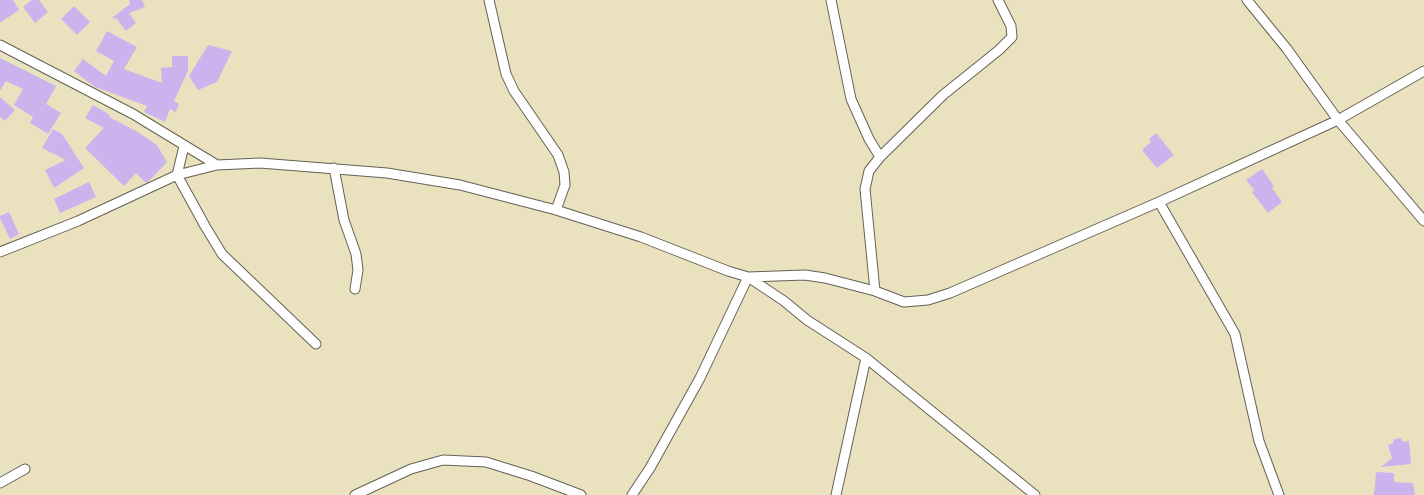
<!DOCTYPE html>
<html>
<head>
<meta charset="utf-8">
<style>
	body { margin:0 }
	canvas { display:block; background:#eae1bf }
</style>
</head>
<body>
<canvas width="1424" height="495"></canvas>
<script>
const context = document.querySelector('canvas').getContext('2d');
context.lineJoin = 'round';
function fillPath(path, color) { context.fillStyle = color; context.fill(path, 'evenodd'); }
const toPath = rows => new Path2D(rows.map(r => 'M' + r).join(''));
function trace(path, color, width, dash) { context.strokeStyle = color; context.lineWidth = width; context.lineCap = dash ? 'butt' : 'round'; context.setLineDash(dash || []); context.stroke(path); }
const building = toPath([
	[0,0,13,0,19,10,0,23],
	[32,0,39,0,48,12,35,23,23,7],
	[129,0,142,0,145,7,129,13,136,23,126,31,116,18,114,19,113,17,130,4],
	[74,6,90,22,77,35,61,19],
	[107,31,137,47,124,69,162,83,161,68,172,67,172,56,188,56,188,71,174,101,179,104,176,112,170,109,165,122,144,112,147,106,95,87,74,71,83,59,106,76,114,61,96,51],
	[208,45,232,51,217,82,198,90,189,76],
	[0,58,56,86,46,104,61,113,48,134,30,123,33,117,14,105,23,89,6,81,0,91],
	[0,97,15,110,5,121,0,117],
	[93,105,110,115,109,117,136,131,157,145,167,162,148,182,146,183,136,173,124,186,85,148,104,128,85,118],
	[53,129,62,134,84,168,54,188,45,170,66,160,42,148],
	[1156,133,1174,155,1157,168,1142,150,1151,142,1149,139],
	[1262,169,1274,186,1272,188,1282,202,1268,213,1252,192,1254,190,1246,180],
	[89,182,96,197,60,213,54,199],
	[9,212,19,234,10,239,0,218,0,216],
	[1401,438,1402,442,1409,441,1411,464,1381,467,1392,458,1388,445,1393,443,1394,439],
	[1376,472,1394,473,1394,482,1413,483,1415,495,1374,495]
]);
const street = toPath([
	[489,0,506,74,514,91,558,155,564,172,565,185,556,210],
	[831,0,851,99,869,139,880,157],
	[1247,0,1287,49,1338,120,1424,221],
	[0,45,133,114,217,165],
	[184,146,177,175,205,226,222,254,316,344],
	[334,168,344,220,356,254,358,270,355,289],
	[1159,202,1235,334,1259,441,1279,495],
	[0,252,78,221,177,175,217,165,260,163,387,173,460,185,556,210,641,237,728,271,748,277,805,275,825,278,875,291,904,302,928,300,950,293,1159,202,1338,120,1424,71],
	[875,291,865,189,869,171,880,157,943,95,999,50,1012,37,1011,26,998,0],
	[0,483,25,469],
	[355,495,411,469,443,460,486,462,531,476,581,495],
	[632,495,650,468,700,378,748,277,784,301,807,320,866,358,1035,495],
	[836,495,866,358]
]);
fillPath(building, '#cbb4ed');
trace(street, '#646155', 11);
trace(street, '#fff', 9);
</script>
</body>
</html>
